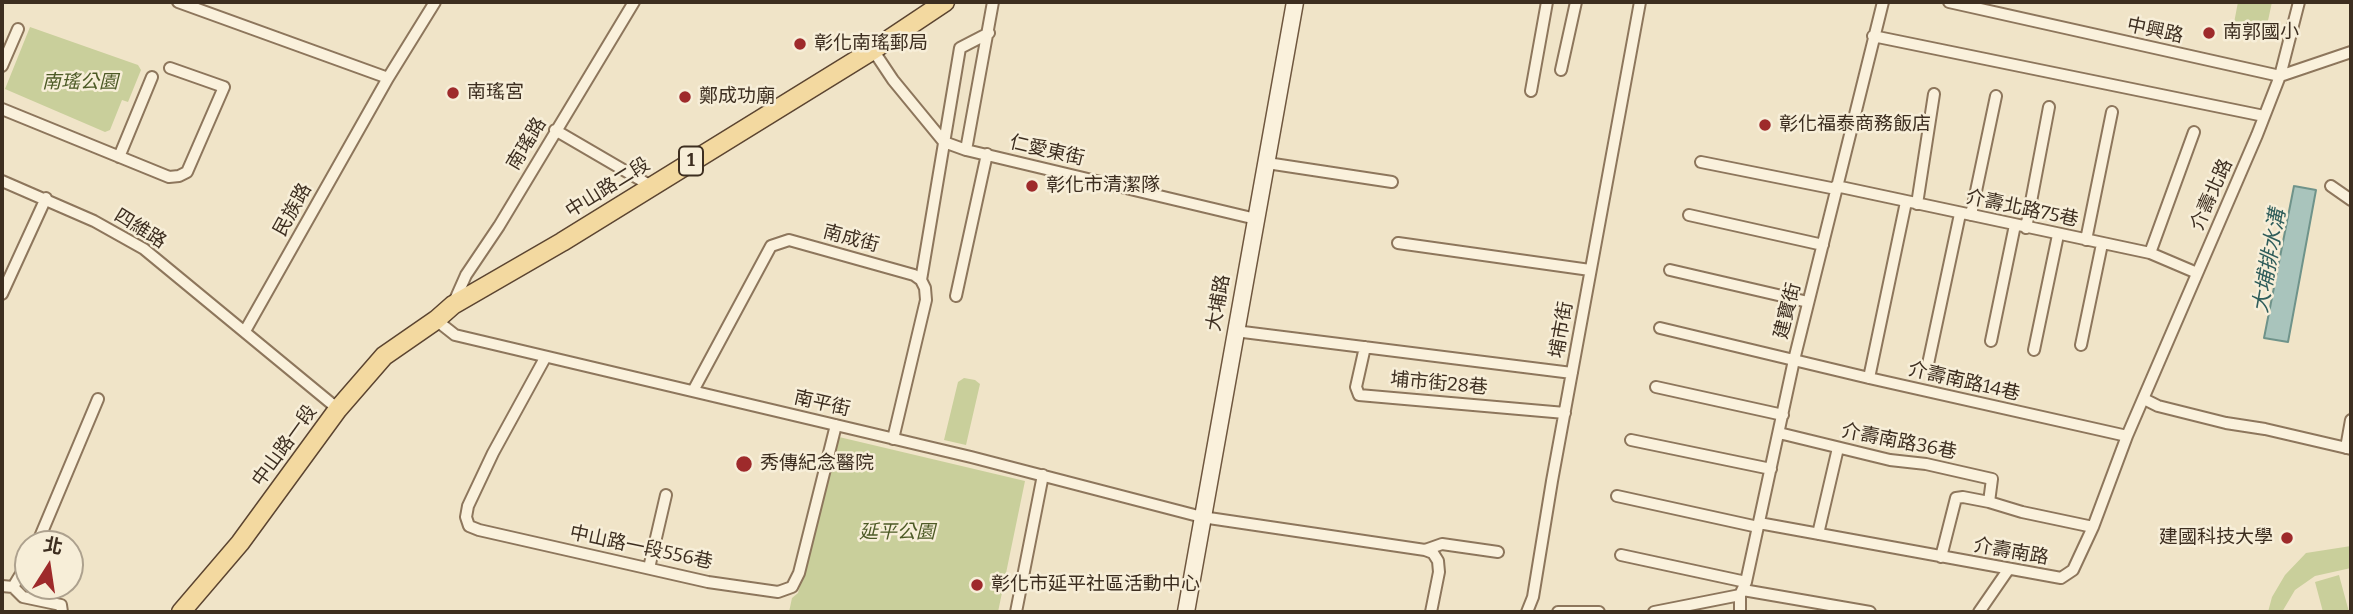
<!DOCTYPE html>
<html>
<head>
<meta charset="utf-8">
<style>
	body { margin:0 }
	#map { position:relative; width:2353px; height:614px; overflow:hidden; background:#f0e4c8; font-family:Bitter,"Noto Sans TC",serif }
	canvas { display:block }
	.frame { position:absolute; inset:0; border:4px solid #3d2e20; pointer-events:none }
	.north { position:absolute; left:14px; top:530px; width:70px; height:70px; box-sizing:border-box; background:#f7eed8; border:2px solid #ada18e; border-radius:50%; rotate:12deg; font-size:19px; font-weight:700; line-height:28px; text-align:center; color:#3d2e20 }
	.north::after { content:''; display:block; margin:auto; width:24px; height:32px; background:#9e2a2b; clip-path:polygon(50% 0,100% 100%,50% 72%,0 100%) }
</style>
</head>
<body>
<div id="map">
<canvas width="2353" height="614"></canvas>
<div class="frame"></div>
<div class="north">北</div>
</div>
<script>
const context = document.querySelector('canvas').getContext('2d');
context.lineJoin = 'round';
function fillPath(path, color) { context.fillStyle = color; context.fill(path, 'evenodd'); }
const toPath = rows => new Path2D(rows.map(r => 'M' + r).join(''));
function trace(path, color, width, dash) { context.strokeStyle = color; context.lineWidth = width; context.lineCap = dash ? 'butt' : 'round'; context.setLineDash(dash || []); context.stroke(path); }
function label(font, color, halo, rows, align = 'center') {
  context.font = font + ' Bitter,"Noto Sans TC",serif'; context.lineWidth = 5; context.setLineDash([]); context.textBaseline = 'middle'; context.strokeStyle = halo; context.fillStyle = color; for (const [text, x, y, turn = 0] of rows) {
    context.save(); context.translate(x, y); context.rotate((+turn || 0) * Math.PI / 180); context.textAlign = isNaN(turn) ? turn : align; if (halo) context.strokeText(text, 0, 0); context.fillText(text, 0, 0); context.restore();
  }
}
const green = toPath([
	[2238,2,2272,2,2266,30,2234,23],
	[30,27,138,65,141,70,128,102,122,100,110,130,105,132,5,89],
	[964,378,975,380,980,384,966,445,944,440,958,382],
	[839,437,1025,481,998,612,789,612,792,598,798,593],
	[2351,546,2351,568,2315,576,2295,590,2282,612,2268,612,2272,597,2285,575,2306,553],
	[2339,575,2349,612,2323,612,2315,582]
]);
const water = toPath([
	[2294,186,2316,190,2288,342,2264,338,2294,186]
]);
const street = toPath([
	[178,2,388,78],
	[1949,2,2280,76,2351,52],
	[1873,36,2264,116],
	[873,50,893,80,944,142,966,150,1256,219],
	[2,66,18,29],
	[1561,70,1576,2],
	[1531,91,1547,2],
	[2,109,169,177,179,176,187,172,224,87,170,68],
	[555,130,651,186],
	[966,150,993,2],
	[119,157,152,77],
	[1701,162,1836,189],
	[1267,163,1392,182],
	[2,181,94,221,144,249,338,409],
	[1836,186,2150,253,2197,273],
	[2331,186,2351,200],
	[1917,204,1934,94],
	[1689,215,1823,245],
	[1971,215,1996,96],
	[2026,228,2049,107],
	[2086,240,2112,112],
	[1398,243,1590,270],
	[2150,253,2194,132],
	[1670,270,1808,302],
	[921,280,960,48,989,33],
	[2,294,46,198],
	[956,296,987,154],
	[454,302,466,275,499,226,634,2],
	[436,320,455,335,971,457,1202,517,1425,550,1433,553,1438,561,1439,572,1431,612],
	[1660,328,1869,378,2127,436],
	[245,331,388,78,435,2],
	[1235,331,1572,373],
	[1991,341,2015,225],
	[2081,345,2102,244],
	[1365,347,1356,387,1359,395,1565,413],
	[2034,350,2058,235],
	[545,358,493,453,468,506,466,517,469,526,479,530,708,582,778,592,792,587,799,573,836,425],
	[1928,364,1960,214],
	[1869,378,1906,202],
	[1656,387,1783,415],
	[693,391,771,246,789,240,914,275,921,280,925,288,926,300,893,439],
	[2144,399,2158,406,2226,423,2265,429,2351,449],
	[1779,433,1890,460,1926,464,1992,479,1989,502],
	[1631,440,1771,469],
	[2346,448,2351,420],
	[1617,496,1758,527],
	[1759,523,2061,578,2073,570,2093,527,2127,436,2257,135,2280,76,2299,2],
	[1818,534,1838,448],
	[37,544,98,399],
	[1425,550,1442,544,1498,552],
	[1621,555,1746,582],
	[1941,557,1956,498,1963,497,1989,502,2022,512,2093,527],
	[649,568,666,495],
	[2,586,13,587,28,562],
	[13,587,23,597,61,605,62,612],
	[1743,590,1870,612],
	[1016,612,1043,475],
	[1527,612,1533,597,1552,481,1640,2],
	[1558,612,1599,612],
	[1654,612,1740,595],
	[1740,612,1740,595,1746,582,1794,360,1883,2],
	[1979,612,2008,570]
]);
const secondary = toPath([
	[1186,612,1295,2]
]);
const primary = toPath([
	[181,612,240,543,338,409,384,356,436,320,453,305,562,242,873,50,945,2]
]);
const markers = [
	[2209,33,7,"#9e2a2b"],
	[800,44,7,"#9e2a2b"],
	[453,93,7,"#9e2a2b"],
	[685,97,7,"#9e2a2b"],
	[1765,125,7,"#9e2a2b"],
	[1032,186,7,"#9e2a2b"],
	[744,464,9,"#9e2a2b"],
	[2287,538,7,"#9e2a2b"],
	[977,585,7,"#9e2a2b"]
];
const shields = [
	[691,161,24]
];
const shieldNames = [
	["1",691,161]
];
const streetNames = [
	["中興路",2155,31,12],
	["南瑤路",527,144,-59],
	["仁愛東街",1047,151,13],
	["中山路二段",608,188,-32],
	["介壽北路",2212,195,-66],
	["介壽北路75巷",2022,209,12],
	["民族路",293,210,-61],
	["四維路",140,229,32],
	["南成街",851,239,15],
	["大埔路",1219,303,-80],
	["建寶街",1788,311,-76],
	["埔市街",1562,330,-80],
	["介壽南路14巷",1964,382,13],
	["埔市街28巷",1439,384,5],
	["南平街",822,404,13],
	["介壽南路36巷",1899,442,11],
	["中山路一段",285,446,-54],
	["中山路一段556巷",641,548,12],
	["介壽南路",2011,552,10]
];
const poiNames = [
	["南郭國小",2223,33],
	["彰化南瑤郵局",814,44],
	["南瑤宮",467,93],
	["鄭成功廟",699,97],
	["彰化福泰商務飯店",1779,125],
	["彰化市清潔隊",1046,186],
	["秀傳紀念醫院",760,464],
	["建國科技大學",2273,538,"right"],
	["彰化市延平社區活動中心",991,585]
];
const parkNames = [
	["南瑤公園",80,83],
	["延平公園",897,533]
];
const waterNames = [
	["大埔排水溝",2270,261,-80]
];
fillPath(green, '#c9cf9b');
fillPath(water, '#a9c4bc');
trace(water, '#6f938a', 2);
trace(street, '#8d765c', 14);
trace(secondary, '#6f573f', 19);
trace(primary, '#5b4430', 21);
trace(street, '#faf1dc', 10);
trace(secondary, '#faf1dc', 16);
trace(primary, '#f3d9a0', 18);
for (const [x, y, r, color] of markers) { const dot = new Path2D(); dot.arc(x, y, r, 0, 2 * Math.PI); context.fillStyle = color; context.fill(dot); trace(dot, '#f7eed8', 2.5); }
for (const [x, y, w] of shields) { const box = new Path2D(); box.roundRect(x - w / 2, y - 14.5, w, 29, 5); context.fillStyle = '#f7eed8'; context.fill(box); trace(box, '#3d2e20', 2); }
label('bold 18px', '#3d2e20', null, shieldNames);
label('19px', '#3d2e20', '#f7eed8', streetNames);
label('19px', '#3d2e20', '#f7eed8', poiNames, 'left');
label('italic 19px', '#4d5a26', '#f7eed8', parkNames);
label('italic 21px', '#2f5d5a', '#f7eed8', waterNames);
</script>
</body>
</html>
